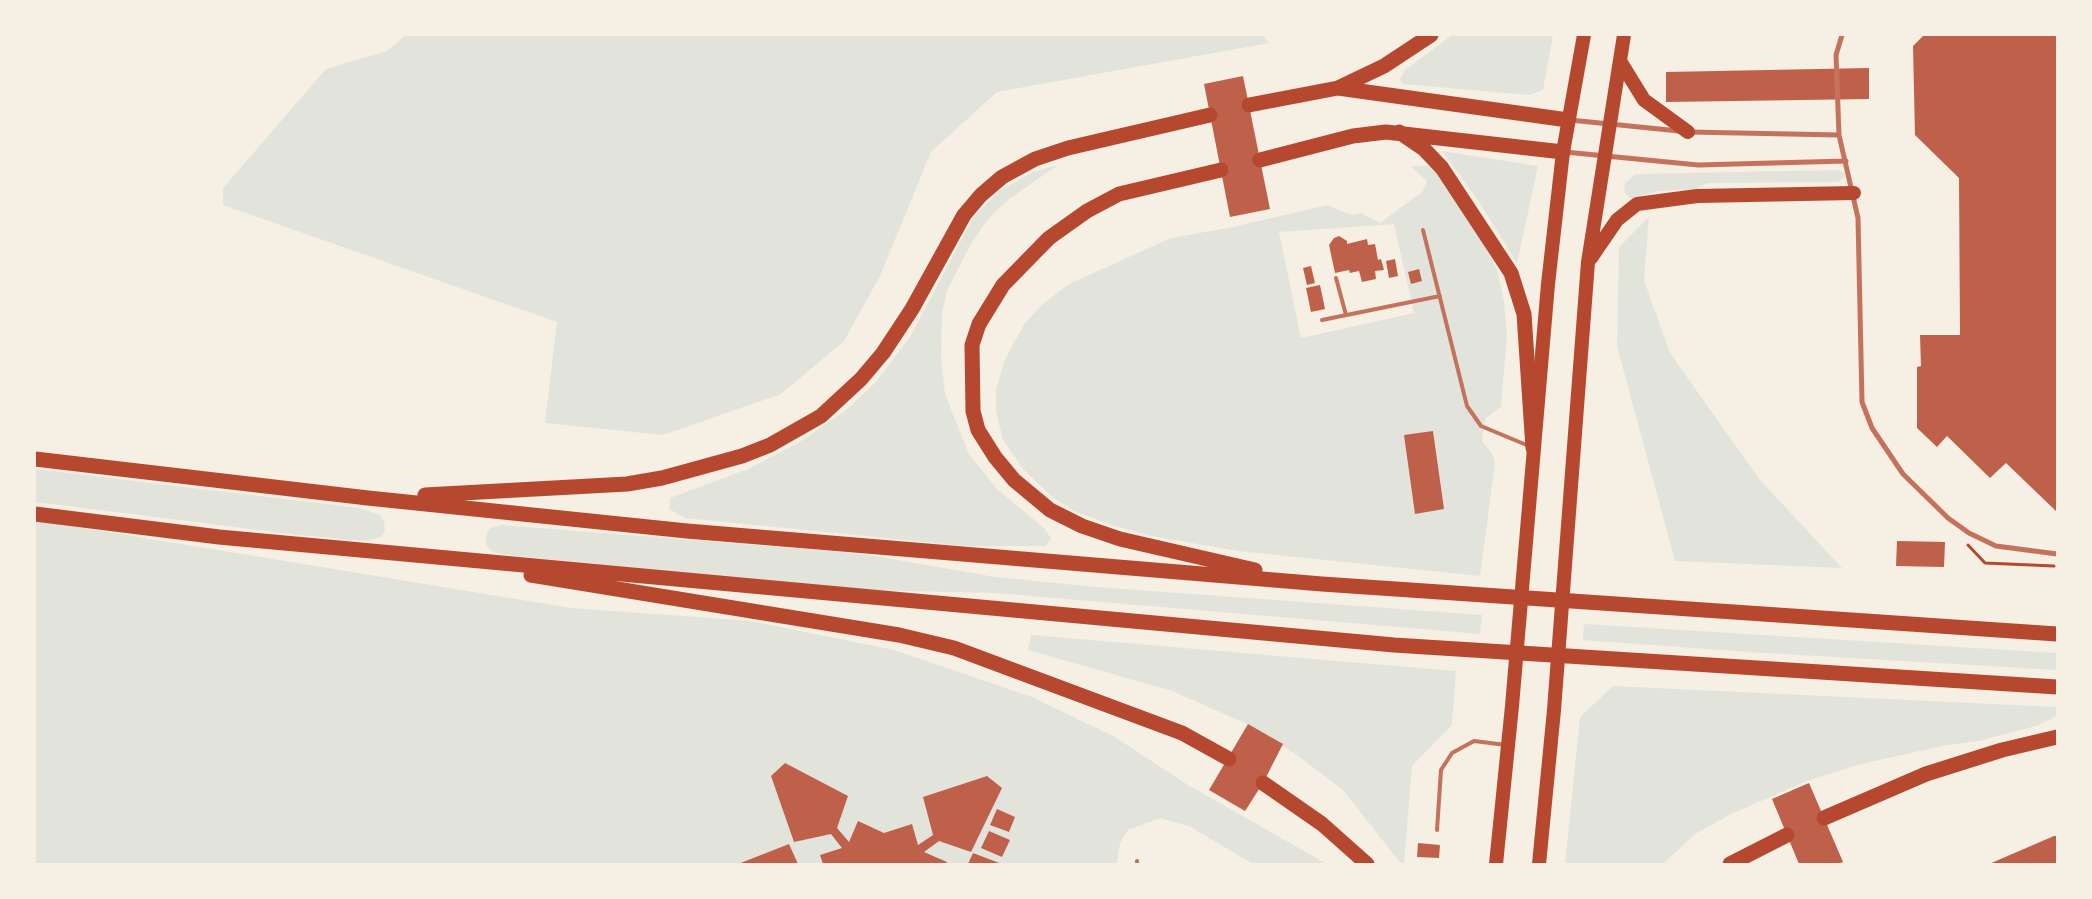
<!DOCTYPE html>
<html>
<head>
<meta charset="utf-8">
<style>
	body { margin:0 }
	#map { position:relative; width:2092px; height:899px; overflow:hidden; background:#f6efe4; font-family:Figtree,sans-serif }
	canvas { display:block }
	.frame { position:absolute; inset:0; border:36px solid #f6efe4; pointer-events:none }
</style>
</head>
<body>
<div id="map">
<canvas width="2092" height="899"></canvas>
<div class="frame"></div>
</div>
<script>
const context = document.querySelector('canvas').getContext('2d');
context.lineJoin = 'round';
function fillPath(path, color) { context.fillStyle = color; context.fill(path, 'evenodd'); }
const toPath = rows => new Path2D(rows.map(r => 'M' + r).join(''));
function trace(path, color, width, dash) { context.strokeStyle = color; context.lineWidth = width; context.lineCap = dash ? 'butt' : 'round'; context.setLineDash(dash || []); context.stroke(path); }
const green = toPath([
	[406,35,1262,35,1269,43,997,92,931,152,880,276,844,341,781,394,663,435,545,423,557,322,223,205,223,188,326,69,387,51],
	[1452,35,1553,35,1543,90,1529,95,1403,84,1400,79,1405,70],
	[1442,151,1538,166,1517,263,1479,202],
	[1058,165,1008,200,988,219,972,242,947,290,942,313,941,358,945,394,969,454,997,489,1044,528,1051,538,1046,546,964,546,685,518,669,509,670,498,748,469,798,443,845,411,875,383,910,337,973,218,999,191,1033,172],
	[1410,166,1427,166,1436,170,1482,241,1497,270,1504,301,1507,335,1501,407,1485,419,1482,441,1493,455,1495,463,1480,576,1238,551,1151,536,1111,525,1074,511,1052,497,1024,470,1003,440,996,412,996,390,1004,362,1012,346,1025,323,1043,304,1069,284,1171,238,1233,227,1328,205,1351,215,1361,213,1380,223,1422,192,1427,181],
	[1394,224,1414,313,1301,338,1279,232],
	[1839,170,1843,172,1845,176,1838,182,1707,183,1696,189,1659,191,1630,198,1624,192,1625,183,1636,174],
	[1649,217,1644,280,1670,353,1760,480,1842,568,1675,561,1617,346,1619,247],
	[35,469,359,508,380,515,384,522,385,530,381,537,365,541,299,535,35,502],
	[35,520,571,608,751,621,894,650,1032,697,1115,737,1188,785,1327,864,1253,864,1189,826,1160,818,1128,830,1120,843,1117,864,35,864],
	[502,525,831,551,875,556,995,577,1096,587,1482,615,1480,634,996,593,859,590,703,575,499,554,491,551,486,544,486,535,490,528],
	[1584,624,2057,653,2057,670,1765,653,1583,640],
	[1031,635,1456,671,1452,725,1412,766,1404,864,1401,864,1344,791,1297,755,1245,723,1172,691,1028,650],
	[1613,686,2057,707,2057,716,2036,726,1979,741,1942,746,1861,764,1807,781,1731,814,1695,834,1663,864,1565,864,1580,717]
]);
const building = toPath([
	[1924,35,2057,35,2057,512,2006,463,1990,478,1947,436,1937,447,1917,428,1917,367,1921,366,1920,335,1960,335,1959,178,1915,135,1913,46],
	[1869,68,1869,99,1666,102,1666,72],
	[1243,76,1270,209,1230,217,1204,84],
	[1339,236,1347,241,1347,244,1367,239,1368,245,1375,244,1378,260,1381,259,1384,270,1375,271,1376,279,1362,282,1359,271,1350,273,1349,270,1335,273,1329,245,1334,238],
	[1395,259,1398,276,1389,278,1386,261],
	[1311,266,1315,283,1307,285,1303,268],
	[1419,269,1422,281,1411,284,1408,272],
	[1320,285,1325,309,1311,312,1306,288],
	[1433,431,1444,509,1415,514,1404,435],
	[1897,541,1945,542,1944,567,1896,566],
	[1248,724,1283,744,1263,783,1245,811,1209,790],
	[785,763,848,796,837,828,849,842,858,821,884,833,912,824,918,845,933,835,923,797,987,776,1002,788,971,852,939,841,924,852,947,862,946,864,823,864,820,855,842,848,831,834,794,842,771,776],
	[1809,783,1843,862,1838,864,1799,864,1772,799],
	[997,809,1015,817,1009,832,990,825],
	[989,831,1010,840,1002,857,981,848],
	[2054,836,2057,836,2057,864,1989,864],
	[1418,843,1440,845,1439,858,1417,857],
	[789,844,798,864,738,864],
	[973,853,1002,864,968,864]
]);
const path = toPath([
	[1968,545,1985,563,2054,566]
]);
const service = toPath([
	[1423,230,1467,406,1481,426,1529,446],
	[1336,278,1346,315],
	[1322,320,1440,296],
	[1437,830,1441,770,1452,753,1474,741,1506,745],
	[1137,864,1137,861]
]);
const minor = toPath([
	[1842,35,1836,55,1839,135,1858,218,1862,402,1872,428,1903,474,1948,518,1969,533,1996,546,2057,554],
	[1570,120,1679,131],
	[1689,132,1839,135],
	[1565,152,1698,165,1846,161]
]);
const trunk = toPath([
	[1620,61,1644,100,1688,132],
	[1591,258,1617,220,1637,204,1697,196,1854,193],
	[1496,864,1512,706,1548,284,1563,152,1584,35],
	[1539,864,1554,710,1588,262,1624,35]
]);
const motorway = toPath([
	[1338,88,1568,120],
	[1249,105,1338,88,1384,66,1431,35],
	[1399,132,1424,149,1442,168,1511,273,1524,314,1533,448],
	[1260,160,1353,136,1386,132,1563,152],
	[1221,170,1119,194,1087,211,1049,238,1003,285,979,324,972,345,973,411,978,430,995,457,1014,480,1050,510,1082,526,1120,539,1255,570],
	[35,459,368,498,687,531,1322,584,2057,634],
	[425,495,627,484,662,478,742,456,770,445,821,416,861,379,883,353,912,309,964,215,981,195,1002,177,1035,159,1068,148,1210,115],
	[35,514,219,537,1394,645,2057,687],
	[531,575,899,635,954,648,1182,733,1229,759],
	[1263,783,1322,824,1367,864],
	[1824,818,1926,774,2002,750,2057,737],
	[1730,864,1787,835]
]);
fillPath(green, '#e2e4dc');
fillPath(building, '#bf614a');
trace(path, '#b5482f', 3);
trace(service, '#c5725c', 4);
trace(minor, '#c5725c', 5);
trace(trunk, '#b5482f', 14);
trace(motorway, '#b5482f', 15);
</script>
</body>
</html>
